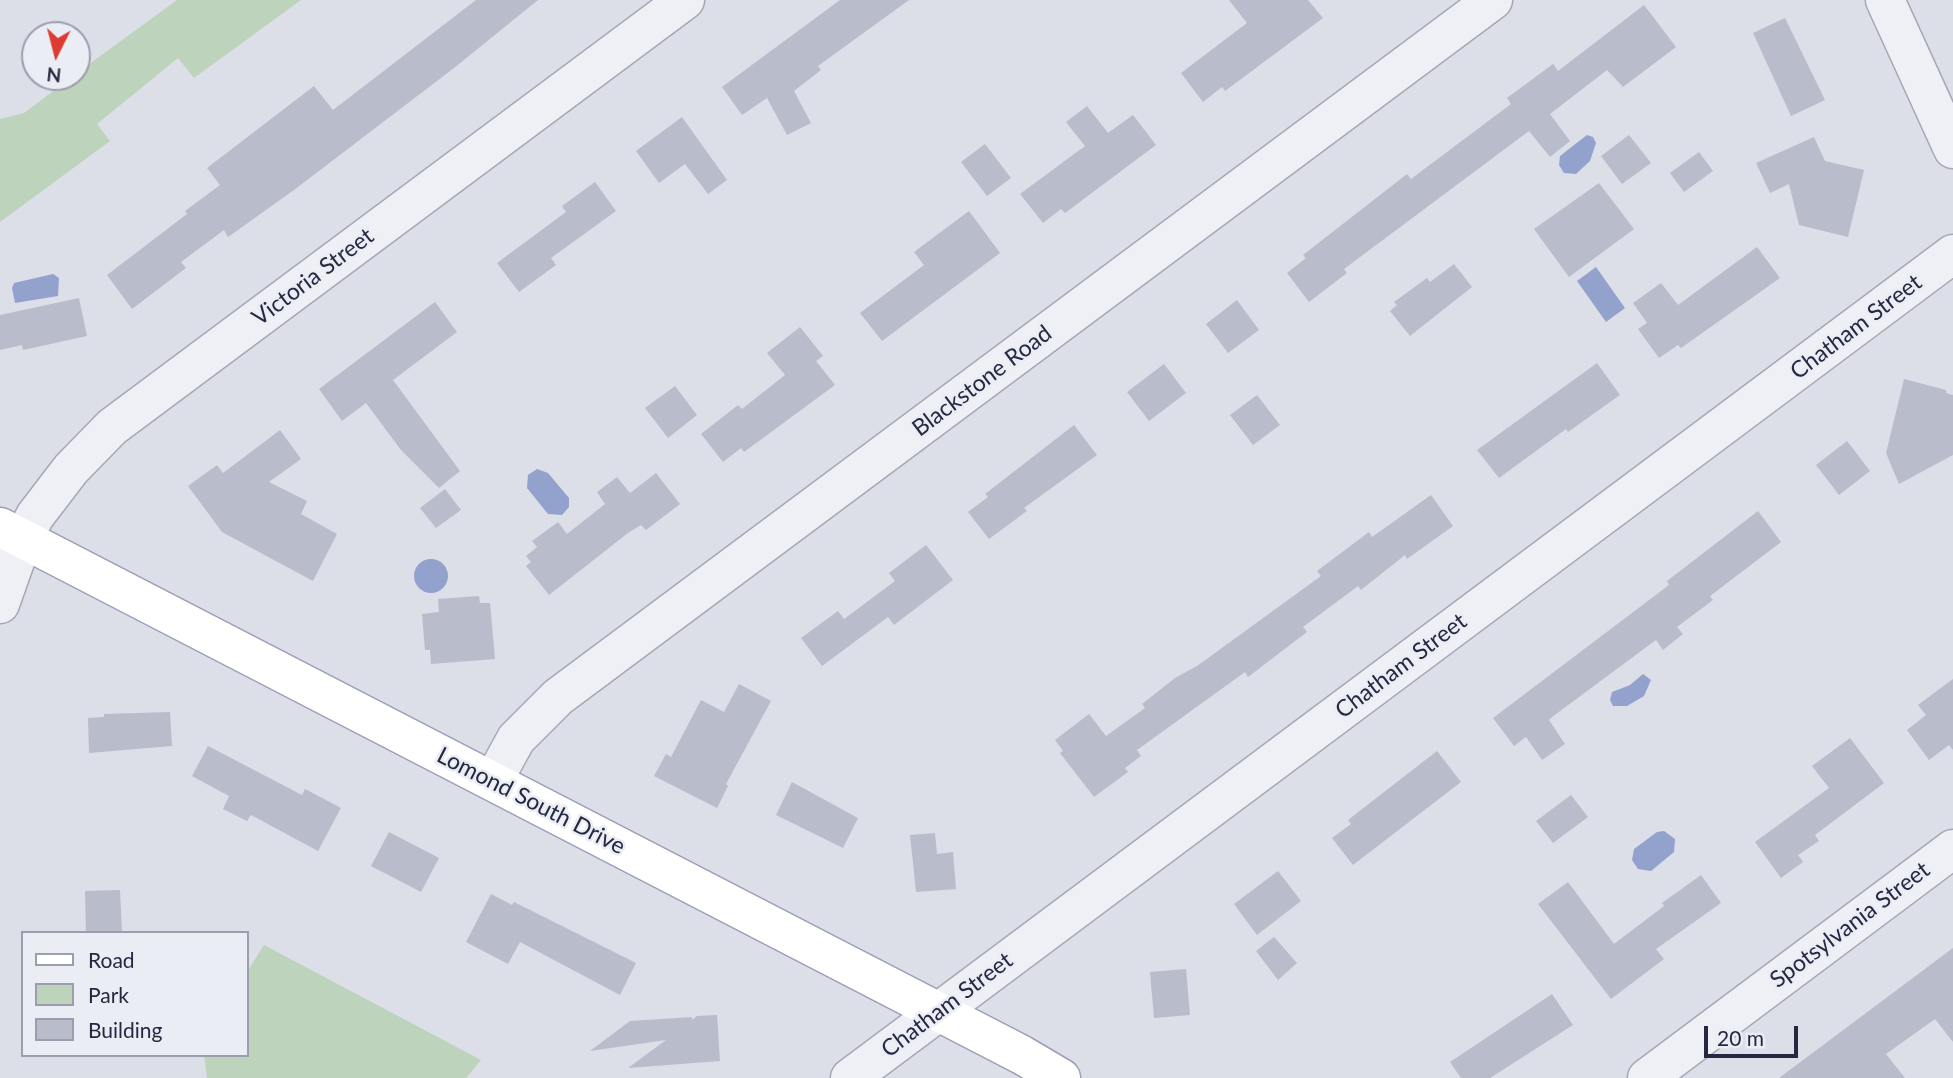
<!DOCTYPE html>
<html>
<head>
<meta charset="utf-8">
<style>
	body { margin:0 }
	#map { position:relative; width:1953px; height:1078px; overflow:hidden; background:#dcdee8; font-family:Lato,sans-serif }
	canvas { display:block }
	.legend { position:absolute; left:21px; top:931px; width:228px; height:126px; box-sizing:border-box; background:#ebedf5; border:2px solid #9b9ead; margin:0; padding:9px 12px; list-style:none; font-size:21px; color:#242840 }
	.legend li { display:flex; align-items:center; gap:14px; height:35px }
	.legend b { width:35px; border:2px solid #9b9ead }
	.north { position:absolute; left:21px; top:21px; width:70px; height:70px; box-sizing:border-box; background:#ebedf5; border:2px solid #9b9ead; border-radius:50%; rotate:186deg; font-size:19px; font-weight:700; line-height:28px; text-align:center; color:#242840 }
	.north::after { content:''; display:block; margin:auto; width:24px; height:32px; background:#dc3c32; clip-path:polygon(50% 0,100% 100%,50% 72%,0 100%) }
	.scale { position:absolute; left:1704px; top:1026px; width:94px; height:32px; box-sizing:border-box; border:4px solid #242840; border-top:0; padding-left:9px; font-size:21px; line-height:24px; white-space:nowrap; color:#242840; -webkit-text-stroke:5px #ebedf5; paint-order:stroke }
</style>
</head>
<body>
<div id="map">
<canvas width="1953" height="1078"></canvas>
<ul class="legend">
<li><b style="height:9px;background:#fff"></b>Road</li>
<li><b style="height:19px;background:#bdd3bc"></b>Park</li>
<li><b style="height:19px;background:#b9bccb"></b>Building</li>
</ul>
<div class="north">N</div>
<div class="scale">20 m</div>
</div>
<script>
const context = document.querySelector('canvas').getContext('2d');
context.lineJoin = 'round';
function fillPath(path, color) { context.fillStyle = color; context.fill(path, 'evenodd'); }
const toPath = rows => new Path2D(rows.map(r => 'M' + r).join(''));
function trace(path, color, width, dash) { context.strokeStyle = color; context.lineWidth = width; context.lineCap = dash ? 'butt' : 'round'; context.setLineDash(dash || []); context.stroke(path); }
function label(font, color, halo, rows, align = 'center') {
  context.font = font + ' Lato,sans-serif'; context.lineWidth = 5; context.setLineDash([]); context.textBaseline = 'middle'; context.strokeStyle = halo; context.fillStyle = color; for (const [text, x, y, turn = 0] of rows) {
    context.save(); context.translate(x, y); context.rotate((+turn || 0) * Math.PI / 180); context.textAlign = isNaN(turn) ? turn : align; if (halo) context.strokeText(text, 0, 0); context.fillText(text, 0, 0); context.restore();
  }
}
const green = toPath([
	[177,0,301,0,194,78,178,58,97,124,110,141,0,222,0,119,24,113,72,77,77,77,77,73],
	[264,945,481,1060,466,1078,207,1078,204,1055,247,1055,247,972]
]);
const water = toPath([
	[1587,135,1593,137,1596,143,1590,161,1576,174,1564,173,1559,165,1560,156],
	[1596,267,1625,308,1606,322,1577,281],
	[53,274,59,278,58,296,15,303,12,288,14,283],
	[537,469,548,473,569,498,569,507,562,515,548,514,527,488,528,475],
	'414 576a17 17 0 1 1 34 0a17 17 0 1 1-34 0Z',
	[1643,674,1651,680,1644,696,1627,706,1613,706,1610,700,1612,692,1630,685],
	[1664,831,1675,839,1674,852,1651,871,1638,869,1632,860,1634,849,1657,832]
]);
const building = toPath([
	[476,0,538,0,454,68,294,190,228,237,224,230,181,262,186,268,132,309,107,275,187,214,185,211,220,185,207,168,314,86,333,110],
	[840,0,909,0,818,66,821,70,794,91,811,123,787,135,767,98,742,115,722,87],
	[1229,0,1308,0,1323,18,1225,91,1222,87,1203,102,1181,73,1247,23],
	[1644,5,1676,47,1623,87,1607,70,1550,114,1570,141,1550,157,1529,131,1344,269,1347,273,1309,302,1287,273,1306,258,1303,255,1407,174,1411,179,1511,104,1507,98,1553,64,1558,71],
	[1785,18,1825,100,1791,116,1753,33],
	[1087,106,1108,133,1133,115,1156,145,1065,213,1061,209,1043,223,1020,194,1085,146,1066,122],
	[682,117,727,180,708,194,685,164,659,183,636,151],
	[1629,135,1651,163,1622,184,1601,156],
	[1814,137,1825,161,1864,170,1848,237,1799,225,1789,184,1770,193,1756,163],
	[985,144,1011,178,987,196,961,162],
	[1699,152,1713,171,1684,192,1670,173],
	[595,182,616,211,551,258,556,265,519,292,497,263,566,212,562,206],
	[1599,183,1634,229,1569,277,1534,229],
	[969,211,1000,253,882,341,860,313,924,265,914,252],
	[1757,247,1780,278,1681,348,1678,345,1659,358,1638,329,1647,323,1633,303,1661,283,1678,305],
	[1454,264,1472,287,1410,336,1390,311,1397,305,1394,302,1427,278,1430,282],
	[79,298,87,336,23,350,22,345,0,350,0,315],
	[1237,300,1259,330,1228,353,1206,324],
	[435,302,457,332,393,380,460,471,439,488,401,450,366,403,342,421,319,389],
	[800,327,823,356,816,361,835,385,744,452,741,448,723,462,701,434,738,405,742,409,785,375,767,353],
	[1597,363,1620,395,1568,432,1566,429,1499,478,1477,450],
	[1164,364,1186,393,1149,421,1127,392],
	[1904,379,1946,390,1946,393,1953,395,1953,455,1899,484,1886,453],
	[675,386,697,415,668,438,645,408],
	[1257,395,1280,425,1253,445,1230,415],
	[1074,425,1097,455,1024,508,1027,511,989,539,968,512,988,497,985,494],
	[280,430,301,459,269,482,307,501,301,514,337,534,313,581,222,532,188,486,217,465,223,473],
	[1847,441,1870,471,1839,495,1816,465],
	[656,473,680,504,646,530,641,525,628,533,549,595,526,566,531,562,526,556,537,547,532,541,558,522,567,534,605,504,597,492,617,477,630,493],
	[445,489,461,510,436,528,420,508],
	[1431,495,1453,526,1407,559,1405,555,1361,590,1358,586,1303,627,1307,632,1248,677,1245,672,1137,750,1141,756,1125,768,1128,772,1094,797,1060,753,1063,751,1055,740,1089,714,1106,736,1145,708,1142,704,1175,678,1197,666,1321,576,1317,571,1369,532,1372,537],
	[1758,511,1781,542,1710,596,1713,600,1677,627,1683,634,1663,650,1656,640,1552,717,1549,720,1565,744,1542,760,1526,737,1514,746,1493,718,1669,585,1667,581],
	[926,545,953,580,894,625,888,617,822,666,801,638,838,611,844,619,895,581,889,573],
	[479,596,480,603,490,603,495,659,431,664,430,650,425,650,422,614,439,612,438,599],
	[1953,679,1953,750,1949,745,1929,760,1907,730,1926,715,1918,705],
	[739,684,771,701,726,784,728,786,717,808,654,776,666,754,671,757,701,700,724,712],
	[170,712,172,746,89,753,88,718,104,717,104,714],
	[1850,738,1884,783,1815,835,1819,841,1798,855,1803,862,1781,878,1755,842,1829,788,1812,766],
	[208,746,302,795,305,789,341,808,318,851,251,815,247,821,223,809,229,796,192,776],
	[1437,751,1461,782,1353,865,1332,838,1351,824,1348,820],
	[792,782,858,818,843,848,776,815],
	[1571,795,1588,817,1553,843,1536,821],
	[389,832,439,858,421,892,371,866],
	[935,833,937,854,953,852,956,889,916,892,910,835],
	[1278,871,1301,901,1257,935,1234,904],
	[1701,875,1721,903,1656,949,1664,959,1611,999,1538,904,1568,882,1614,944,1664,906,1662,903],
	[120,890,122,933,86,933,85,891],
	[491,894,512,905,514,902,636,963,620,995,520,942,508,964,466,942],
	[1274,937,1297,963,1278,980,1256,951],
	[1953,948,1953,1042,1935,1019,1886,1054,1905,1078,1779,1078],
	[1186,969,1190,1015,1154,1018,1150,972],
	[1552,994,1573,1025,1490,1078,1461,1078,1450,1062],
	[717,1015,720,1061,628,1068,666,1040,590,1051,630,1021,692,1017,692,1020,697,1016]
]);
const minor = toPath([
	[1885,0,1953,149],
	[0,604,23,539,35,516,71,469,112,427,685,0],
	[493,781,516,739,558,697,1493,0],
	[850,1078,1953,254],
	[1647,1078,1953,849]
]);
const major = toPath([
	[0,527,1022,1055,1061,1078]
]);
const streetNames = [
	["Victoria Street",313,277,-37],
	["Chatham Street",1856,327,-37],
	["Blackstone Road",982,381,-37],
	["Chatham Street",1401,666,-37],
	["Lomond South Drive",531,801,27],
	["Spotsylvania Street",1850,925,-37],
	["Chatham Street",947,1005,-37]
];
fillPath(green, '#bdd3bc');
fillPath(water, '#93a2cc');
fillPath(building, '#b9bccb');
trace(minor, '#a5a7b6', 41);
trace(major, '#9a9fb5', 41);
trace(minor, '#eff0f6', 38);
trace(major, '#fff', 38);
label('23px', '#242840', '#ebedf5', streetNames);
</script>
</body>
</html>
